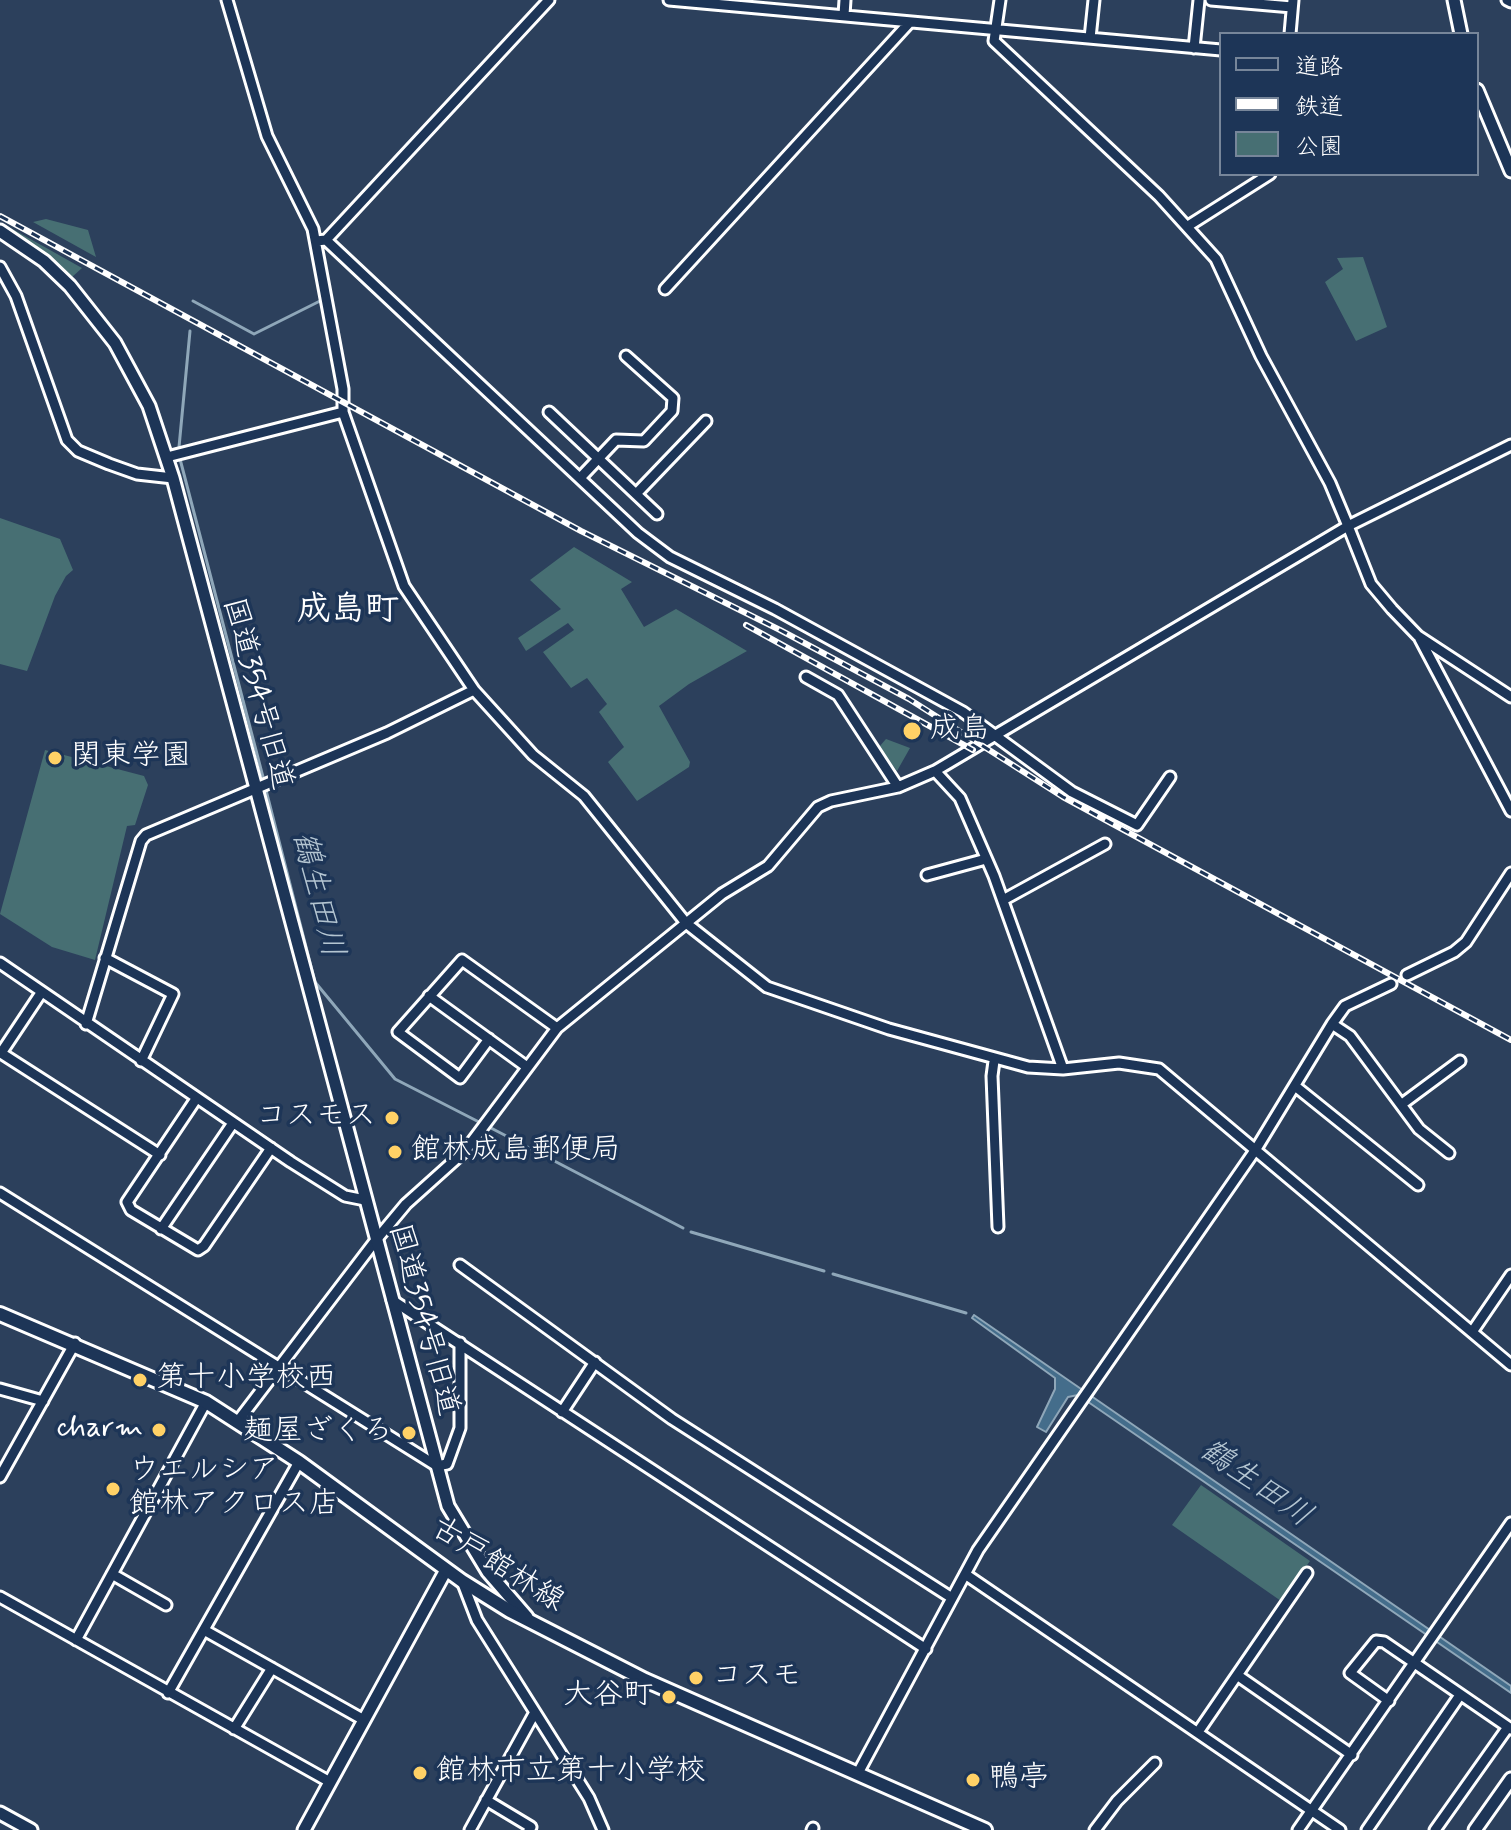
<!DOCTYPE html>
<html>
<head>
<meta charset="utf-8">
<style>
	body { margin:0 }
	#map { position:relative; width:1511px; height:1830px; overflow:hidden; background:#2c405c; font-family:Mynerve,"Klee One",sans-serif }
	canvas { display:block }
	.legend { position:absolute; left:1219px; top:32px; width:260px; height:144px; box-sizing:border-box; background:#1d3557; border:2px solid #77869a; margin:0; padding:10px 14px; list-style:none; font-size:24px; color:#fff }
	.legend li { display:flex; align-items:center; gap:16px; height:40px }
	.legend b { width:40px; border:2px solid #77869a }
</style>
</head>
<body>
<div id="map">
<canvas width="1511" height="1830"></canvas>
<ul class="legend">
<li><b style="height:10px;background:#1d3557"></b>道路</li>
<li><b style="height:10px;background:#fff"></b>鉄道</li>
<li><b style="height:22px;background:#476f73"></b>公園</li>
</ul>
</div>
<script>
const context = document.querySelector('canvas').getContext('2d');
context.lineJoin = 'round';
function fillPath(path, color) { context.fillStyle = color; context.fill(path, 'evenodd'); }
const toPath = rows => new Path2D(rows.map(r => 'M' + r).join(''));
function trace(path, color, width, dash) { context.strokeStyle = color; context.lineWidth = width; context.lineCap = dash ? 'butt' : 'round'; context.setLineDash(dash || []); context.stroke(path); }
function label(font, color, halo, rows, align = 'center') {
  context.font = font + ' Mynerve,"Klee One",sans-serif'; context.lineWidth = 7; context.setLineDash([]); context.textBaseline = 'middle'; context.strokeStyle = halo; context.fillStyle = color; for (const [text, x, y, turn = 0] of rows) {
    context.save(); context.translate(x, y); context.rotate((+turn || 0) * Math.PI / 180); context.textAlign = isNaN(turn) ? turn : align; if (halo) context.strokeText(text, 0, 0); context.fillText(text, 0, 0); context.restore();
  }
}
const green = toPath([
	[46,219,88,230,96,257,33,222],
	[0,222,82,268,71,278],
	[1363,257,1387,327,1356,341,1325,282,1343,269,1337,258],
	[0,518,60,539,73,570,66,576,55,596,27,671,0,664],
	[574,547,632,582,621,589,644,627,676,609,747,651,689,684,659,706,690,762,689,767,637,801,608,762,624,747,599,712,607,704,587,678,571,688,543,652,574,630,568,623,526,651,518,638,561,609,530,580],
	[886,739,910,748,897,771,879,747],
	[45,750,144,776,148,785,135,825,127,826,95,960,52,947,0,914],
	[1201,1485,1310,1561,1281,1601,1172,1525]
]);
const water = toPath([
	[974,1315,1511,1686,1511,1693,1078,1395,1068,1397,1046,1432,1037,1427,1055,1389,1055,1378,972,1318,974,1315]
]);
const stream = toPath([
	[193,301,254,334,320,301],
	[179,447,190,331],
	[180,459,264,781],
	[266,790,315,982,395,1079,479,1122],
	[491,1128,683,1228],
	[691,1232,824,1271],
	[833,1274,966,1313]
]);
const minor = toPath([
	[227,0,267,136,313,229,343,389,343,412,404,586,474,690,533,755,584,796,686,923,767,987,889,1029,1028,1067,1063,1069,1119,1063,1159,1069,1511,1365],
	[669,0,1221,50],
	[1211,0,1292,7],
	[1507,0,1511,2],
	[844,15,845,0],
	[1290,34,1293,0],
	[1090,38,1094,0],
	[1194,48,1199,0],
	[1188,226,1270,174],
	[326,240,549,0],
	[316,241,326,240,638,533,670,557,775,609,963,712,1072,792,1137,825,1170,777],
	[0,267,16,296,67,440,78,451,109,464,137,474,173,478],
	[665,289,910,22],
	[549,412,657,514],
	[1511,445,1348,526,1371,584,1392,609,1418,636,1511,697],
	[167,457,343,412],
	[580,478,616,440,644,441,672,411,673,398,626,356],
	[636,494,706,421],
	[1420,639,1511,811],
	[806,677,838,695,898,787],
	[935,771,1348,526,1330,483,1261,356,1216,259,1159,196,994,41,1000,0],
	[927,875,986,859],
	[1003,900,1105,844],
	[105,958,173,994,141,1061],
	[0,963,291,1162,345,1196,365,1200],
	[1407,975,1454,952,1466,942,1511,873],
	[41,993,1,1053,160,1155],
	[429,996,527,1067],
	[86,1024,141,841,146,835,387,733,474,690],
	[1332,1024,1350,1036,1419,1129,1449,1153],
	[489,1039,460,1078,398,1032,462,960,557,1028],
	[994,1061,992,1076,998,1227],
	[1295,1086,1418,1185],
	[196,1099,127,1202,131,1210,198,1250,204,1246,271,1148],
	[1402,1104,1460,1061],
	[0,1193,437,1466,447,1464,460,1428,460,1343],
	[161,1229,233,1123],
	[460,1265,672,1419,952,1598],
	[392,1300,926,1649],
	[1472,1332,1511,1275],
	[0,1389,43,1401],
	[562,1412,595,1362],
	[238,1421,376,1240,406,1204,465,1151,557,1028,722,894,768,866,818,807,831,801,898,787,935,771,960,798,994,876,1063,1069],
	[0,1477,75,1343],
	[112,1574,166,1605],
	[965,1574,1340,1830],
	[462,1581,477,1620,589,1798,603,1830],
	[0,1597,330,1782],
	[204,1630,364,1720],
	[76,1640,206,1402],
	[1237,1675,1352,1755],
	[168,1693,299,1462],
	[1389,1701,1350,1673,1376,1641,1384,1642,1511,1729],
	[234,1729,272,1668],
	[1198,1732,1307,1573],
	[858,1773,978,1550,1256,1149,1332,1024,1345,1006,1391,984],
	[486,1800,531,1827,529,1830],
	[470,1830,534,1714],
	[812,1830,813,1828],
	[1095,1830,1117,1801,1155,1763],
	[1298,1830,1511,1523],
	[1367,1830,1460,1695],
	[1435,1830,1508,1727]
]);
const tertiary = toPath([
	[1454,0,1461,34],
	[1477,90,1511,171],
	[0,231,44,261,70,286,115,343,149,406,173,478,448,1506,488,1572,527,1617],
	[0,1813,31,1830],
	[304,1830,446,1570],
	[1475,1830,1511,1779]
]);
const secondary = toPath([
	[0,1314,206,1402,299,1462,462,1581,510,1611,645,1680,985,1830]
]);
const rail = toPath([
	[0,216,581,531,780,630,909,699,1063,797,1511,1040],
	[746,625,973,750]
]);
const markers = [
	[912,731,10,"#ffd166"],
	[55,758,8,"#ffd166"],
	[392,1118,8,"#ffd166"],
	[395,1152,8,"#ffd166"],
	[140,1380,8,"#ffd166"],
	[159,1430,8,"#ffd166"],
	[409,1433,8,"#ffd166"],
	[113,1489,8,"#ffd166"],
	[696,1678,8,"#ffd166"],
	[669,1697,8,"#ffd166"],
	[420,1773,8,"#ffd166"],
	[973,1780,8,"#ffd166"]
];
const streetNames = [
	["国道354号旧道",256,694,75],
	["国道354号旧道",422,1320,75],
	["古戸館林線",497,1566,32]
];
const poiNames = [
	["成島",930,731],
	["関東学園",71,758],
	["コスモス",376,1118,"right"],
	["館林成島郵便局",411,1152],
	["第十小学校西",156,1380],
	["charm",143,1430,"right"],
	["麺屋ざくろ",393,1433,"right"],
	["ウエルシア",129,1472],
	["館林アクロス店",129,1506],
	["コスモ",712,1678],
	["大谷町",653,1697,"right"],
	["館林市立第十小学校",436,1773],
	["鴨亭",989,1780]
];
const waterNames = [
	["鶴生田川",316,895,76],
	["鶴生田川",1255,1485,35]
];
const quarterNames = [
	["成島町",348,612]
];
fillPath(green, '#476f73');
fillPath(water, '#446d8b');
trace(water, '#8fa7b9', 2);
trace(stream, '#8fa7b9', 3);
trace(minor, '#fff', 15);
trace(tertiary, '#fff', 17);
trace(secondary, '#fff', 18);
trace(minor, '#1d3557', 9);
trace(tertiary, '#1d3557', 11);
trace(secondary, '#1d3557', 12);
trace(rail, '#fff', 6);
trace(rail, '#1d3557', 3, [9]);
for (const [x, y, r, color] of markers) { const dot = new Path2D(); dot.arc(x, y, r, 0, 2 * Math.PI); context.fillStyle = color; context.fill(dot); trace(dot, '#1d3557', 3); }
label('30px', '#fff', '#1d3557', streetNames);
label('30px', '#fff', '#1d3557', poiNames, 'left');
label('italic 32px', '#b4c5d1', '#1d3557', waterNames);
label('bold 34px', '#fff', '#1d3557', quarterNames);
</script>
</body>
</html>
